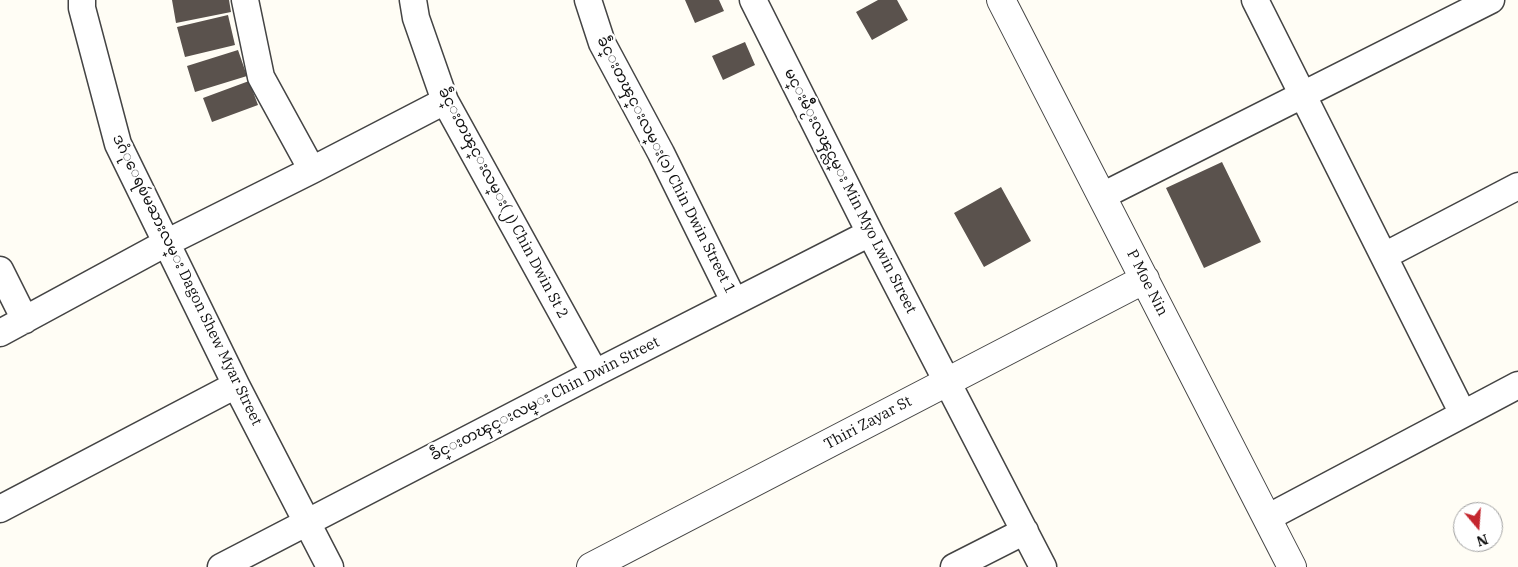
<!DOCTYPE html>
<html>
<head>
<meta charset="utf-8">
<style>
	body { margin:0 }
	#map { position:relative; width:1518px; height:567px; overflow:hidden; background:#fffdf5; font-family:"IBM Plex Serif",serif }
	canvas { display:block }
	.north { position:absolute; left:1453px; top:502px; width:50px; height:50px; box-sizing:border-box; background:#fff; border:1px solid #a0a0a0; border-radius:50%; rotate:162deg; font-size:14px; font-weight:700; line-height:20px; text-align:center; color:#111 }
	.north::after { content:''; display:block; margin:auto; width:18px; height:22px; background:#c4262e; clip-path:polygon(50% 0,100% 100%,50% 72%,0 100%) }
</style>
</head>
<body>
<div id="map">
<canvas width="1518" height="567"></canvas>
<div class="north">N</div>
</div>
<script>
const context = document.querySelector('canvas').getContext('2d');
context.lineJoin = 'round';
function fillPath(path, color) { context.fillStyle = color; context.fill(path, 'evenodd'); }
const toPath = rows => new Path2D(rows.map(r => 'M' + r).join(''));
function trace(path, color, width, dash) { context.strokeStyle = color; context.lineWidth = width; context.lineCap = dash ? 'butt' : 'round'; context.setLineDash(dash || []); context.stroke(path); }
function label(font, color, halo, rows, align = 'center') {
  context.font = font + ' "IBM Plex Serif","Noto Sans Myanmar",serif'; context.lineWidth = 5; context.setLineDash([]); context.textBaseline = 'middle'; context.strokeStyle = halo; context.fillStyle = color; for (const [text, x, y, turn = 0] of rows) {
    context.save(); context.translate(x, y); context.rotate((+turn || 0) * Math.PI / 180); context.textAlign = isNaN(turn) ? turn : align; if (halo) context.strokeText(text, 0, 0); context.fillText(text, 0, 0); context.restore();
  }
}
const building = toPath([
	[172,0,229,0,231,12,176,23],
	[685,0,719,0,724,11,695,23],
	[878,0,897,0,908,20,872,40,856,12],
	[228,15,235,45,185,57,177,27],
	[745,42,755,65,723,80,712,56],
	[238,50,247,76,195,92,187,66],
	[249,81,258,105,212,122,203,98],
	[1222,162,1261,242,1204,268,1166,188],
	[1001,187,1031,241,984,267,954,213]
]);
const minor = toPath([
	[82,0,82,8,118,144,236,385,330,567],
	[245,0,261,77,312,170],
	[413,0,416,18,445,101,595,373],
	[588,0,602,43,661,153,734,301],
	[753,0,870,233,1043,567],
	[1255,0,1463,414],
	[1102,196,1491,0],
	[1384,256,1518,186],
	[0,270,25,320],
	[0,333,166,243,312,170,445,101],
	[0,509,236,385],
	[1267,518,1518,385],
	[221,567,595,373,870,233],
	[954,567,1025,531]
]);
const tertiary = toPath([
	[1001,0,1292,567],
	[591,567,1145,279]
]);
const streetNames = [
	["ခဵင္းတၾင္းလမ္း(၁) Chin Dwin Street 1",666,165,63],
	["မင္းမဵိႂးလၾင္လမ္း Min Myo Lwin Street",850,191,63],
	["ခဵင္းတၾင္းလမ္း(၂) Chin Dwin St 2",503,203,62],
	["ဒဂံုေရၿဴမႀားလမ္း Dagon Shew Myar Street",187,280,64],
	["P Moe Nin",1147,283,63],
	["ခဵင္းတၾင္းလမ္း Chin Dwin Street",545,399,-27],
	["Thiri Zayar St",868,423,-28]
];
fillPath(building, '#5a524d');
trace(minor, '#444', 29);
trace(tertiary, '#444', 30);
trace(minor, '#fff', 26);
trace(tertiary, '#fff', 28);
label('15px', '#111', '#fff', streetNames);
</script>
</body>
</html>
